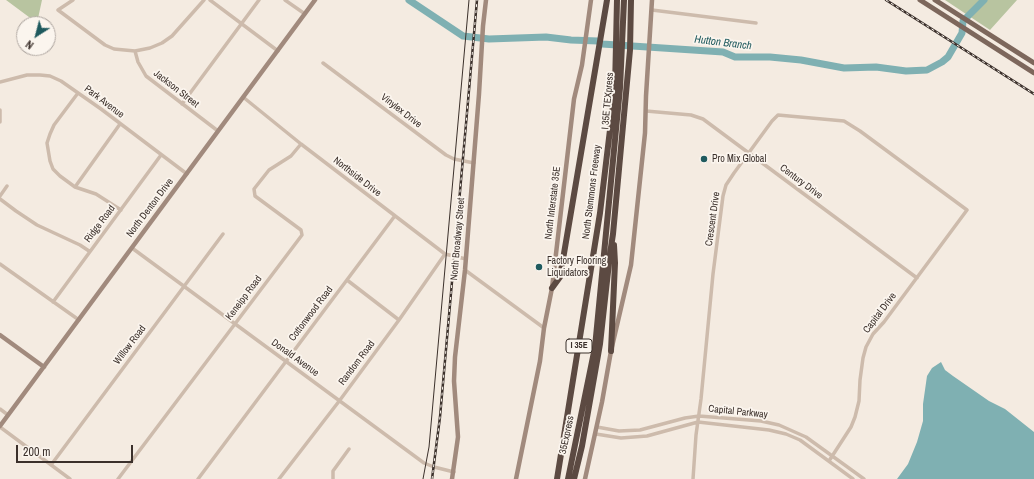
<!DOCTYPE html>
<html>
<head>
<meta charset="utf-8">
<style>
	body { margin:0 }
	#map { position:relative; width:1034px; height:479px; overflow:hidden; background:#f4ebe1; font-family:"Archivo Narrow",sans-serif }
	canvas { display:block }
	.north { position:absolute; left:16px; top:16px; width:40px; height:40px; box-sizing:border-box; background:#fbf5ee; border:1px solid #aea6a0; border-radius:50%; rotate:216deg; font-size:11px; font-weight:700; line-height:16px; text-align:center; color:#3b302b }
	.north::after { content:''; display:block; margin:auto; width:14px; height:18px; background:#1f5a5e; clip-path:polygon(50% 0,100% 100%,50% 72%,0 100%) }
	.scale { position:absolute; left:16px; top:445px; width:117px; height:18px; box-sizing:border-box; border:2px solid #3b302b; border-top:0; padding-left:5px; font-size:12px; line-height:14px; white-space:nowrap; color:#3b302b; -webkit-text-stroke:3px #fbf5ee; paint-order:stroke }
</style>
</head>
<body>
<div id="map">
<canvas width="1034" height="479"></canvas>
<div class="north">N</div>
<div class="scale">200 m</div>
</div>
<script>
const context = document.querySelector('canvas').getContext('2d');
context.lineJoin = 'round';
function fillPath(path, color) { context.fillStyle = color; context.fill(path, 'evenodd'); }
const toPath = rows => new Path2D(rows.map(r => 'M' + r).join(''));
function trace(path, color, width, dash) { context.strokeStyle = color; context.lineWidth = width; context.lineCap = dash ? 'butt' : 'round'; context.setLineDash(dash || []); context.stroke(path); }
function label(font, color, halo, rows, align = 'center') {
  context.font = font + ' "Archivo Narrow",sans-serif'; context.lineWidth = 3.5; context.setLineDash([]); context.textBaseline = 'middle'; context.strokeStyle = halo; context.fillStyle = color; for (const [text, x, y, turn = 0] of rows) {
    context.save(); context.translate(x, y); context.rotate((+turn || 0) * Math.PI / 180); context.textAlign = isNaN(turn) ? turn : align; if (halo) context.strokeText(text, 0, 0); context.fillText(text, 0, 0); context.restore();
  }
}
const green = toPath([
	[6,0,42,0,37,23],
	[945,0,1017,0,990,30]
]);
const water = toPath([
	[941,362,945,370,953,376,989,401,1005,409,1034,432,1034,479,897,479,908,464,917,442,923,421,923,404,927,376,932,368]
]);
const river = toPath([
	[409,0,463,36,489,39,546,37,571,40,598,41,602,44,723,52,735,57,770,57,801,60,844,68,876,67,906,71,927,70,942,62,948,57,962,33,963,21,984,0]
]);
const street = toPath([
	[73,0,58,10,105,45,114,49,135,51,138,62,146,76,218,131],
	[210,0,278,51],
	[285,0,305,14],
	[652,10,756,23],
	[135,51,150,48,162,43,172,36,204,0],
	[323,63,446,155,454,159,474,163],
	[0,82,27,75,40,75,50,76,61,81,101,109,187,174],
	[78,93,54,125,50,134,47,143,50,161,53,169,60,176,75,187,96,194,121,210],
	[243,97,301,144,445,254,466,259],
	[182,104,259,0],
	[0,110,0,122],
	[646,111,691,115,703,119,917,278],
	[75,187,120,124],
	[0,196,7,186],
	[0,199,16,211,37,225,80,245,89,251],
	[132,248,424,463,434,467,454,472],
	[0,264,79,320],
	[465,270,544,328],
	[347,280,399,320],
	[53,302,161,155],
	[0,409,8,415],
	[0,427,70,479],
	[597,427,619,431,640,430,685,418,699,416,761,421,779,425,806,437,864,479],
	[596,434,621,438,647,436,698,422,769,430,786,434,800,440,853,479],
	[51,465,223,234],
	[118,479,302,235,301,230,255,196,254,189,269,170,291,156,301,144],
	[198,479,394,217],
	[279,479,340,400,399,320,445,254],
	[333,479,333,471,349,449],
	[693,479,696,435,701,399,713,274,723,196,726,185,734,173,772,121,778,115,844,121,860,131,967,210,884,322,873,334,866,347,863,358,860,380,859,401,855,417,851,427,829,461]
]);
const secondary = toPath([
	[0,335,44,367],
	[0,426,315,0],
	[452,479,458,437,454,381,455,357,465,270,479,94,483,26,486,0],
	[516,479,540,361,544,328,552,288,574,99,582,65,591,0],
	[585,479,602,402,611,351,631,265,645,133,646,96,652,0]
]);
const primary = toPath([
	[920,0,1034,73],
	[935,0,1034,63]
]);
const highway = toPath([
	[552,288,560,277,607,0],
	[611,351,615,263,614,245],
	[557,479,600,213,615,88,617,0],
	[568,479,595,347,620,88,624,0],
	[574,479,582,446,600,344,610,254,613,234,630,50,631,0]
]);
const tram = toPath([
	[423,479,429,447,469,0]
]);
const rail = toPath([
	[886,0,1034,94],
	[432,479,440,417,477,0]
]);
const markers = [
	[704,159,4,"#1f5a5e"],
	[539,267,4,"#1f5a5e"]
];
const shields = [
	[579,346,26]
];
const shieldNames = [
	["I 35E",579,346]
];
const streetNames = [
	["Jackson Street",176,89,38],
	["I 35E TEXpress",608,101,-85],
	["Park Avenue",104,102,37],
	["Vinylex Drive",401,111,38],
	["Northside Drive",357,177,38],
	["Century Drive",801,182,37],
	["North Stemmons Freeway",592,192,-83],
	["North Interstate 35E",553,203,-83],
	["North Denton Drive",150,208,-53],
	["Crescent Drive",713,219,-82],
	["Ridge Road",100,224,-53],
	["North Broadway Street",458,239,-85],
	["Keneipp Road",244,298,-53],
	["Capital Drive",880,313,-53],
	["Cottonwood Road",311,314,-53],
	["Willow Road",130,345,-53],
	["Donald Avenue",295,358,36],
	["Random Road",357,363,-53],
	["Capital Parkway",738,412,6],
	["35Express",567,435,-78]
];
const poiNames = [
	["Pro Mix Global",712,159],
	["Factory Flooring",547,261],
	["Liquidators",547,273]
];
const waterNames = [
	["Hutton Branch",723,43,7]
];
fillPath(green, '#b8c4a0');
fillPath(water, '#7fb0b2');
trace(river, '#7fb0b2', 7);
trace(street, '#cdbbac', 3.5);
trace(secondary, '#a18a7d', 4.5);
trace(primary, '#7d675c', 5);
trace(highway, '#5c4a42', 6);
trace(tram, '#3b302b', 1);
trace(rail, '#3b302b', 2.5);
trace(rail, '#fbf5ee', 1, [3]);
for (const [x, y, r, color] of markers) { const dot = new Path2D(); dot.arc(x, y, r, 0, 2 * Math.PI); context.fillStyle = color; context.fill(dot); trace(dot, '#fbf5ee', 1.5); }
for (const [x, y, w] of shields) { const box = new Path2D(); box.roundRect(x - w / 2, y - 7, w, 14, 3); context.fillStyle = '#fbf5ee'; context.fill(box); trace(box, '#3b302b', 1); }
label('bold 9px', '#3b302b', null, shieldNames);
label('10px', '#3b302b', '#fbf5ee', streetNames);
label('10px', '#3b302b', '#fbf5ee', poiNames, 'left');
label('italic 11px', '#1f5a5e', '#fbf5ee', waterNames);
</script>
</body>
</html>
